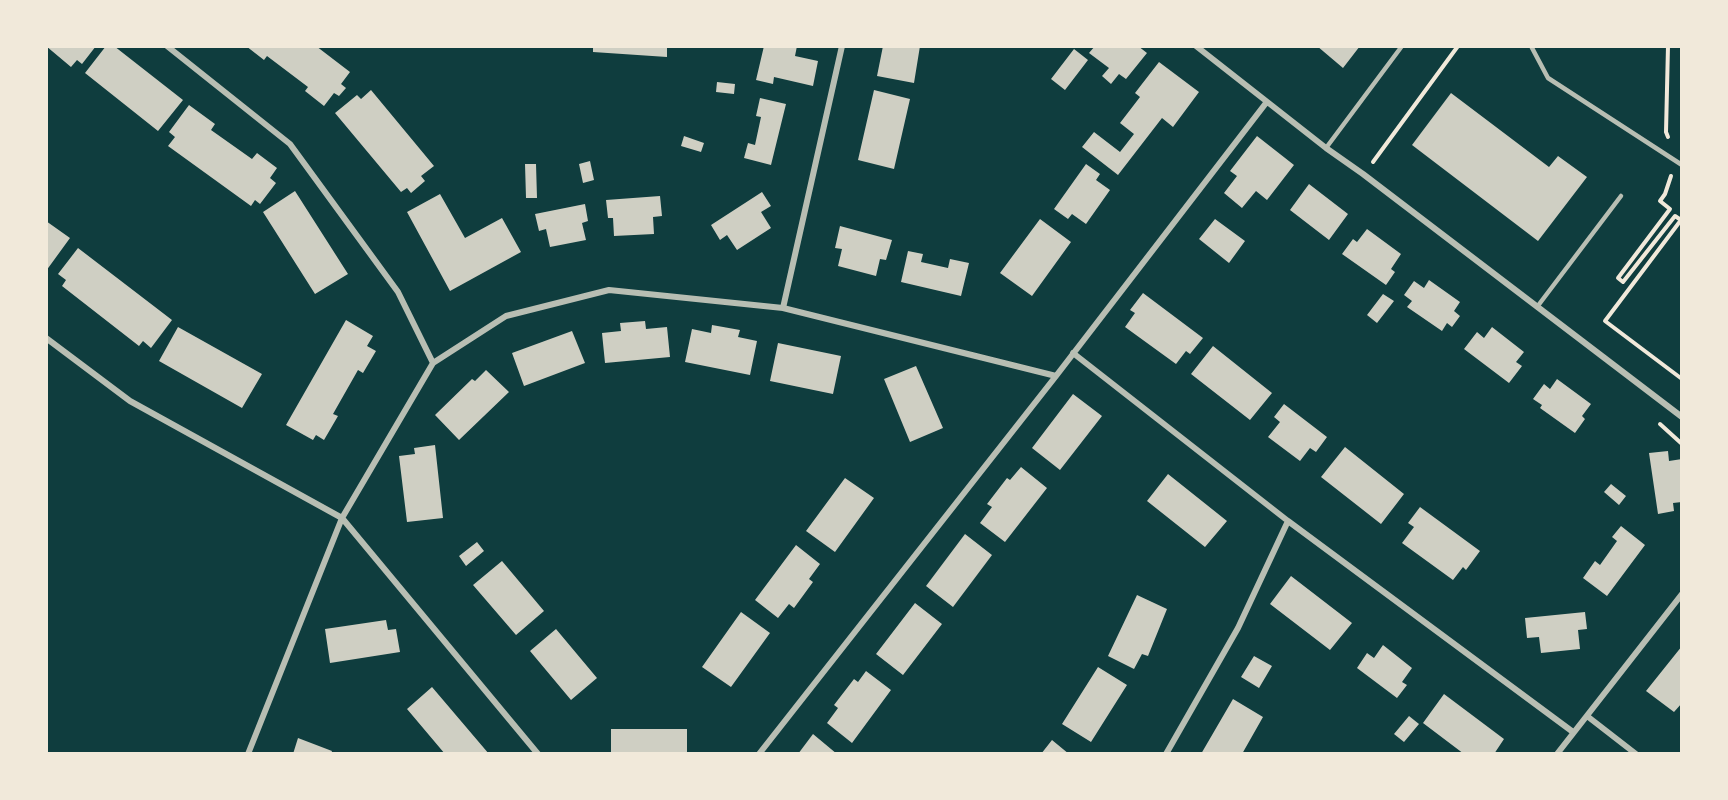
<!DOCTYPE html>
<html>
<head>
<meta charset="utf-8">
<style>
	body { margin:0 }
	#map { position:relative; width:1728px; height:800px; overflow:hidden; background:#0f3d3e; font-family:Commissioner,sans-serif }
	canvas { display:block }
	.frame { position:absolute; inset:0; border:48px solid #f1e9da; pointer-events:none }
</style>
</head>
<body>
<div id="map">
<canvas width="1728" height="800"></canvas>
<div class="frame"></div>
</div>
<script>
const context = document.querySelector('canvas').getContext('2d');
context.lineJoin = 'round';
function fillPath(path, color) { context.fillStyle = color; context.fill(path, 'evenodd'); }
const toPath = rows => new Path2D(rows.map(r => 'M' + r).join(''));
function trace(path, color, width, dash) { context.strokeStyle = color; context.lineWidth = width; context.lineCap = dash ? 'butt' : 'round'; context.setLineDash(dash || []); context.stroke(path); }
const building = toPath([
	[46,46,96,46,82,64,77,60,71,67],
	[106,46,114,46,183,100,158,131,85,73],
	[246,46,316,46,350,72,341,84,346,88,339,96,334,93,324,106,305,91,308,87,267,56,264,60],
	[593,46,667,46,667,57,593,52],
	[764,46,797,46,795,56,818,61,813,86,774,77,773,84,756,80],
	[883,46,920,46,914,83,877,76],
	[1095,46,1138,46,1147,53,1126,79,1119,74,1111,84,1102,76,1109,68,1089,53],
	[1317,46,1360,46,1343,68],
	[1074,49,1088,60,1065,90,1051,79],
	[1159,62,1199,92,1173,127,1162,118,1118,175,1082,147,1094,132,1120,152,1134,134,1120,123,1140,97,1135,93],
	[717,82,735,84,734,94,716,92],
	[371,90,434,166,421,176,425,181,411,193,407,188,401,192,335,113,357,95,361,99],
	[874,90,910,99,894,169,858,160],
	[1451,93,1549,167,1558,156,1587,177,1538,241,1412,145],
	[760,98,786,104,771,165,744,158,748,143,755,145,761,117,756,116],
	[189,105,215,124,211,130,252,159,257,153,277,168,270,178,276,183,260,204,255,200,251,206,168,146,175,137,169,132],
	[684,136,704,143,701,152,681,146],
	[1257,136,1294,165,1267,200,1256,191,1242,208,1224,193,1237,176,1230,171],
	[590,161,594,180,583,183,579,164],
	[525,164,536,164,537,198,526,198],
	[1086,164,1100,174,1096,180,1110,190,1086,224,1072,214,1068,219,1054,209],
	[1309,184,1348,214,1329,240,1290,210],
	[295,191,348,274,315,294,263,212],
	[762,192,771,206,761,212,771,228,737,250,727,235,720,240,711,225],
	[440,194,465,238,502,218,521,252,450,291,407,212],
	[660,196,662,216,653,217,654,234,614,236,613,218,608,218,606,200],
	[585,204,588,221,582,223,586,240,550,247,546,229,539,231,535,214],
	[1040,219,1071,242,1032,296,1000,273],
	[1215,219,1245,241,1229,263,1199,239],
	[46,221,70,238,46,271],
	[840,226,892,240,886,260,880,259,876,276,838,266,842,249,835,248],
	[1367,229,1401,254,1391,269,1395,272,1386,285,1342,254,1353,239,1357,242],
	[78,248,172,320,151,348,143,341,139,346,62,286,66,280,58,274],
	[908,251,923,254,921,262,948,268,950,259,969,263,961,296,901,282],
	[1429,280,1460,302,1454,311,1460,316,1452,327,1447,323,1442,331,1407,307,1412,301,1404,295,1414,281,1424,288],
	[1143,293,1203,338,1190,354,1186,351,1176,364,1125,327,1135,313,1130,310],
	[1383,294,1394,301,1377,323,1367,315],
	[346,320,373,336,367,346,376,351,363,373,358,370,333,414,338,416,324,440,316,435,313,440,286,425],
	[645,321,646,329,667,327,670,357,605,363,602,333,621,331,620,323],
	[712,325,740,330,738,337,757,341,750,375,685,362,692,329,711,333],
	[178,327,262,374,242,408,159,361],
	[1492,327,1524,352,1516,362,1522,366,1509,383,1464,349,1477,332,1484,338],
	[572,331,585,363,524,386,512,353],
	[778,343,841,356,833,394,770,381],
	[1213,346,1272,393,1250,420,1191,374],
	[916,366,943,428,910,442,884,379],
	[486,370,509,392,459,440,435,415,472,379,475,381],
	[1557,379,1591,404,1582,416,1585,419,1575,433,1540,408,1542,405,1533,399,1544,384,1550,389],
	[1073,394,1102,416,1060,470,1032,448],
	[1284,404,1327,437,1316,452,1310,448,1300,461,1268,437,1280,422,1274,417],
	[435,445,443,518,407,522,399,456,415,454,414,448],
	[1345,447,1404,494,1381,524,1321,477],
	[1668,451,1669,461,1682,459,1682,502,1673,503,1674,511,1658,514,1649,453],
	[1021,467,1047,488,1005,542,980,523,992,507,987,504,1007,478,1010,480],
	[1168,474,1227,521,1205,547,1147,501],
	[845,478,874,498,835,552,806,531],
	[1611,484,1626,496,1619,505,1604,492],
	[1420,507,1480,551,1466,570,1463,567,1453,580,1402,543,1414,527,1408,523],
	[1621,526,1645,545,1607,596,1583,578,1595,561,1600,565,1617,541,1612,537],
	[965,534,992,555,953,607,926,586],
	[477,542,484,551,466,566,459,556],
	[796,545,820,564,809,579,813,582,794,608,789,604,778,618,755,600],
	[502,561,544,611,516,635,473,585],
	[1291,576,1352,623,1330,650,1270,604],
	[1137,595,1167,609,1148,656,1142,654,1134,669,1108,656],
	[915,603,942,624,903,675,876,654],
	[741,612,770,633,731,687,702,667],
	[1585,612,1587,629,1578,630,1580,649,1541,653,1539,637,1527,638,1525,618],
	[386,620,388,630,396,629,400,652,330,663,325,629],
	[556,629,597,678,571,700,530,651],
	[1383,645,1412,668,1402,682,1407,685,1397,698,1357,668,1367,653,1374,658],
	[1682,646,1682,703,1674,712,1646,691],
	[1254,656,1272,666,1259,688,1241,677],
	[1098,667,1127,685,1091,742,1062,724],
	[866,671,891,690,852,743,827,723,838,708,834,705,854,679,858,682],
	[432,687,489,754,445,754,407,709],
	[1444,694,1504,739,1494,754,1464,754,1423,723],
	[1233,699,1263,717,1242,754,1201,754],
	[1409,716,1419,724,1404,742,1394,734],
	[611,729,687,729,687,754,611,754],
	[813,734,837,754,798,754],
	[298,738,332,751,331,754,293,754],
	[1052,740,1069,754,1041,754]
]);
const path = toPath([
	[1668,137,1666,132,1668,46],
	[1373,162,1458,46],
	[1671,176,1665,194,1660,201,1670,209,1618,278,1623,282,1675,216,1681,220,1605,321,1682,379],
	[1660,424,1682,444]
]);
const service = toPath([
	[1531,46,1548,78,1682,165],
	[1326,148,1402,46],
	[1537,307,1621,196]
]);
const minor = toPath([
	[167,46,290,144,398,292,433,363,342,518,248,754],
	[1196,46,1326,148,1363,174,1682,417],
	[783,308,842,46],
	[46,338,130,401,342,518,538,754],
	[1073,353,1288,521,1573,732],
	[433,363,506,316,609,290,783,308,1056,376],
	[1587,716,1636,754],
	[759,754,1056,376,1266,103],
	[1166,754,1238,628,1288,521],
	[1557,754,1682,594]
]);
fillPath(building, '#cfcfc3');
trace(path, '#f1e9da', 4);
trace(service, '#b8beb3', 4.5);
trace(minor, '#b8beb3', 6);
</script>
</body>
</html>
